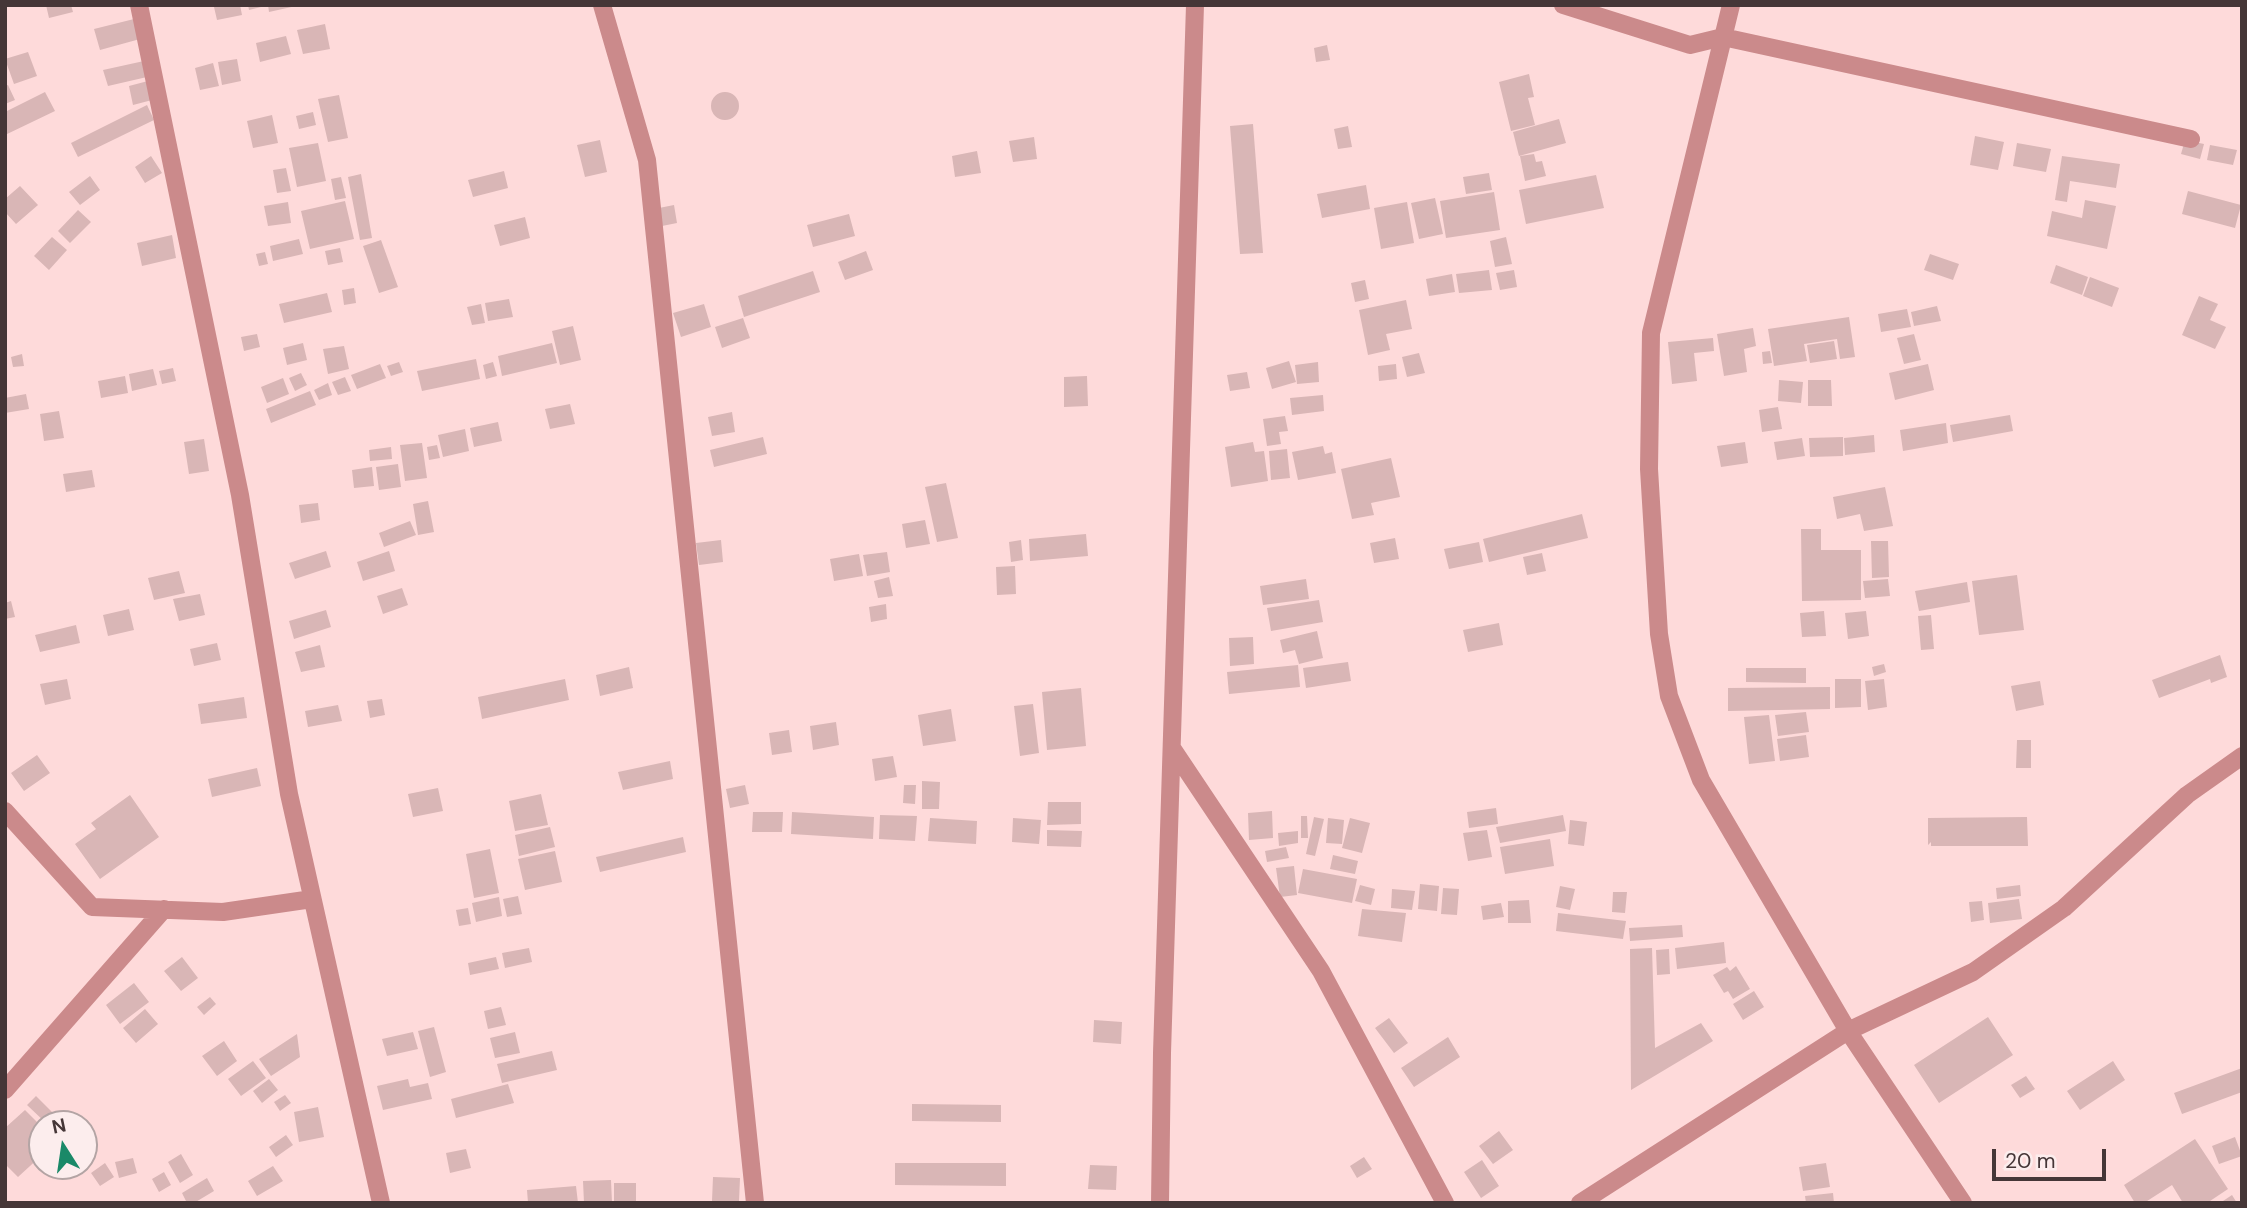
<!DOCTYPE html>
<html>
<head>
<meta charset="utf-8">
<style>
	body { margin:0 }
	#map { position:relative; width:2247px; height:1208px; overflow:hidden; background:#fedada; font-family:"DM Sans",sans-serif }
	canvas { display:block }
	.frame { position:absolute; inset:0; border:7px solid #453637; pointer-events:none }
	.north { position:absolute; left:28px; top:1110px; width:70px; height:70px; box-sizing:border-box; background:#fceded; border:2px solid #b3a4a4; border-radius:50%; rotate:348deg; font-size:19px; font-weight:700; line-height:28px; text-align:center; color:#453637 }
	.north::after { content:''; display:block; margin:auto; width:24px; height:32px; background:#1a8968; clip-path:polygon(50% 0,100% 100%,50% 72%,0 100%) }
	.scale { position:absolute; left:1992px; top:1149px; width:114px; height:32px; box-sizing:border-box; border:4px solid #453637; border-top:0; padding-left:9px; font-size:21px; line-height:24px; white-space:nowrap; color:#453637; -webkit-text-stroke:5px #fceded; paint-order:stroke }
</style>
</head>
<body>
<div id="map">
<canvas width="2247" height="1208"></canvas>
<div class="frame"></div>
<div class="north">N</div>
<div class="scale">20 m</div>
</div>
<script>
const context = document.querySelector('canvas').getContext('2d');
context.lineJoin = 'round';
function fillPath(path, color) { context.fillStyle = color; context.fill(path, 'evenodd'); }
const toPath = rows => new Path2D(rows.map(r => 'M' + r).join(''));
function trace(path, color, width, dash) { context.strokeStyle = color; context.lineWidth = width; context.lineCap = dash ? 'butt' : 'round'; context.setLineDash(dash || []); context.stroke(path); }
const building = toPath([
	[46,5,71,5,73,12,49,18],
	[222,5,240,5,242,15,217,20,214,7],
	[248,5,265,5,265,6,249,10],
	[268,5,296,5,296,6,269,12],
	[134,19,140,39,100,50,94,29],
	[325,24,330,49,303,54,297,30],
	[286,36,291,54,260,62,256,43],
	[1327,45,1330,60,1316,62,1314,48],
	[28,52,37,76,14,84,5,59],
	[237,59,241,81,222,85,218,62],
	[144,61,147,77,108,86,103,70],
	[213,63,219,86,200,90,195,68],
	[1529,74,1534,97,1528,98,1535,125,1511,131,1499,82],
	[148,81,152,100,133,105,129,86],
	[8,85,15,100,5,104,5,86],
	'711 106a14 14 0 1 1 28 0a14 14 0 1 1-28 0Z',
	[45,92,55,111,5,135,5,112],
	[339,95,348,138,328,142,318,99],
	[147,105,154,120,78,157,71,143],
	[313,112,316,125,299,129,296,116],
	[272,115,278,143,253,148,247,121],
	[1559,119,1566,143,1519,156,1513,132],
	[1253,124,1263,253,1240,254,1230,126],
	[1348,126,1352,147,1338,149,1334,129],
	[1975,136,2004,142,1998,170,1970,165],
	[1034,137,1037,159,1013,162,1009,141],
	[600,140,607,172,585,177,577,145],
	[2185,140,2204,144,2200,159,2181,154],
	[318,143,326,181,297,187,289,148],
	[2017,143,2051,149,2046,172,2013,166],
	[2210,145,2237,150,2233,165,2207,160],
	[977,151,981,173,955,177,952,156],
	[1534,154,1536,162,1542,161,1546,176,1525,181,1520,156],
	[151,156,162,173,145,183,135,167],
	[2062,156,2120,164,2116,188,2070,181,2067,202,2055,200],
	[286,168,291,191,277,193,273,170],
	[504,171,508,188,473,197,468,180],
	[1489,173,1492,190,1466,194,1463,177],
	[361,174,372,238,360,240,348,177],
	[1596,175,1604,208,1526,224,1519,190],
	[90,176,100,190,80,205,69,192],
	[341,177,346,198,335,200,331,179],
	[1366,185,1370,209,1322,218,1317,194],
	[20,186,38,205,16,224,5,212,5,199],
	[2188,191,2241,205,2235,228,2182,214],
	[1494,192,1500,230,1446,238,1440,201],
	[1435,198,1443,234,1419,239,1411,203],
	[2085,200,2116,206,2107,249,2047,236,2052,211,2082,218],
	[345,201,354,239,310,249,301,211],
	[288,202,291,223,268,226,264,206],
	[1407,202,1414,243,1381,249,1374,208],
	[674,205,677,223,662,226,659,208],
	[78,210,91,222,70,243,58,231],
	[849,214,855,236,813,247,807,225],
	[525,217,530,238,500,246,494,225],
	[172,235,176,258,142,266,137,243],
	[52,237,67,250,49,270,34,256],
	[1506,237,1512,264,1495,267,1490,241],
	[299,239,303,254,273,261,270,246],
	[381,240,398,287,379,293,363,246],
	[340,248,343,262,328,265,325,251],
	[866,251,873,270,845,280,838,262],
	[265,252,268,264,259,266,256,254],
	[1930,254,1959,264,1953,280,1924,270],
	[2056,265,2088,277,2082,295,2050,283],
	[1489,270,1492,290,1459,293,1456,274],
	[1514,270,1517,287,1500,290,1496,273],
	[813,271,820,292,744,317,738,296],
	[1452,274,1455,292,1429,296,1426,279],
	[2090,277,2119,288,2112,307,2083,296],
	[1365,280,1369,299,1355,302,1351,283],
	[354,288,356,303,344,305,342,290],
	[327,293,332,312,284,323,279,304],
	[2199,296,2218,304,2210,320,2226,327,2215,349,2182,335],
	[509,299,513,317,488,321,485,303],
	[1406,300,1412,329,1386,334,1390,350,1368,355,1359,310],
	[481,304,485,323,472,325,467,307],
	[704,304,711,327,681,337,673,313],
	[1937,306,1941,321,1914,326,1911,312],
	[1907,309,1911,327,1881,332,1878,314],
	[1849,317,1855,357,1840,359,1837,339,1804,344,1807,361,1774,366,1768,329],
	[743,318,750,338,722,348,715,327],
	[573,326,581,360,560,365,552,331],
	[1753,328,1756,346,1744,349,1747,372,1724,376,1717,334],
	[257,334,260,347,244,351,241,337],
	[1914,334,1921,360,1904,364,1897,338],
	[1713,338,1714,351,1694,353,1697,381,1672,384,1668,342],
	[1834,341,1837,359,1810,363,1807,345],
	[303,343,307,360,287,365,283,348],
	[552,343,557,363,502,376,498,356],
	[344,346,349,369,328,374,323,349],
	[1770,351,1772,363,1763,364,1762,352],
	[1419,353,1425,373,1407,377,1402,357],
	[22,354,24,366,13,367,11,357],
	[476,359,480,379,422,391,417,371],
	[1289,361,1296,382,1272,389,1266,368],
	[399,362,403,372,391,376,387,366],
	[493,362,497,376,486,379,483,365],
	[1318,362,1319,382,1297,384,1295,365],
	[380,364,386,378,357,389,351,375],
	[1396,364,1397,379,1379,381,1378,366],
	[1928,364,1934,390,1895,400,1889,373],
	[173,368,176,381,162,384,159,371],
	[153,369,157,385,132,391,129,374],
	[1247,372,1250,388,1230,391,1227,375],
	[301,373,307,385,295,391,289,378],
	[125,376,128,393,101,398,98,381],
	[1087,376,1088,406,1064,407,1064,377],
	[345,377,351,391,338,395,332,382],
	[283,378,289,394,267,403,261,387],
	[1779,380,1803,382,1801,403,1778,401],
	[1808,380,1831,380,1832,406,1808,406],
	[328,383,332,395,319,400,314,390],
	[310,391,316,405,271,423,266,409],
	[26,394,29,409,5,413,5,398],
	[1323,395,1324,411,1292,415,1290,398],
	[570,404,575,424,550,429,545,409],
	[1778,407,1782,429,1762,432,1759,410],
	[59,411,64,438,44,441,40,414],
	[732,412,735,432,712,436,708,417],
	[2010,415,2013,431,1953,442,1950,425],
	[1285,416,1288,431,1279,432,1281,444,1267,446,1263,419],
	[498,422,502,441,474,447,470,428],
	[1946,423,1948,443,1903,451,1900,430],
	[465,429,469,451,443,457,438,435],
	[1874,435,1875,452,1845,455,1844,438],
	[763,437,767,454,714,467,710,450],
	[1843,437,1843,456,1810,457,1809,438],
	[1802,438,1805,456,1777,460,1774,442],
	[204,439,209,471,189,474,184,442],
	[1253,442,1255,452,1264,451,1268,481,1231,487,1225,447],
	[1745,442,1748,463,1721,467,1717,446],
	[422,443,427,478,405,481,400,445],
	[437,445,440,458,429,460,427,447],
	[1323,446,1325,454,1332,452,1336,473,1298,480,1292,452],
	[391,447,392,459,370,461,369,450],
	[1287,449,1290,478,1271,480,1269,451],
	[1391,458,1400,497,1371,503,1374,515,1352,519,1341,469],
	[398,464,401,487,379,490,376,467],
	[372,467,374,486,354,488,352,470],
	[92,470,95,487,66,492,63,474],
	[946,483,958,538,937,542,925,487],
	[1885,487,1893,526,1864,531,1860,514,1837,519,1833,497],
	[428,501,434,532,418,535,413,504],
	[318,503,320,520,301,523,299,505],
	[1582,514,1588,538,1489,562,1483,539],
	[925,520,930,544,906,548,902,524],
	[410,521,416,535,384,547,379,533],
	[1801,529,1821,529,1821,550,1861,550,1861,600,1802,601],
	[1086,534,1088,556,1030,561,1029,539],
	[1395,538,1399,559,1374,563,1370,543],
	[721,540,723,562,699,565,696,543],
	[1021,540,1023,560,1011,562,1009,542],
	[1871,541,1888,541,1889,577,1872,578],
	[1479,542,1483,562,1449,569,1444,549],
	[326,551,331,567,295,579,289,563],
	[389,551,395,571,363,581,357,562],
	[887,552,890,572,867,576,863,555],
	[1542,553,1546,571,1527,575,1523,557],
	[859,554,863,576,834,581,830,559],
	[1015,566,1016,594,997,595,996,567],
	[179,571,185,593,154,600,148,578],
	[2017,575,2024,630,1979,635,1972,581],
	[889,577,893,596,878,598,874,581],
	[1306,579,1309,599,1263,605,1260,586],
	[1888,579,1890,596,1865,598,1863,581],
	[1967,582,1970,602,1919,611,1915,591],
	[402,588,408,605,383,614,377,596],
	[200,594,205,615,179,621,173,599],
	[1319,600,1323,622,1271,631,1267,608],
	[11,601,15,617,5,619,5,603],
	[886,604,887,619,871,622,869,607],
	[129,609,134,630,108,636,103,615],
	[326,610,331,627,294,639,289,621],
	[1824,611,1826,636,1802,637,1800,613],
	[1866,611,1869,636,1848,639,1845,613],
	[1931,615,1934,649,1921,650,1918,616],
	[1499,623,1503,645,1468,652,1463,630],
	[76,625,80,643,40,652,35,635],
	[1317,631,1323,658,1299,664,1295,650,1283,653,1280,640],
	[1253,637,1254,664,1230,666,1229,638],
	[217,643,221,660,194,666,190,649],
	[320,645,325,667,301,672,295,652],
	[2220,655,2227,677,2211,683,2210,679,2159,698,2152,680],
	[1348,662,1351,681,1306,688,1303,668],
	[1884,664,1886,672,1874,676,1872,667],
	[1298,665,1300,687,1229,694,1227,672],
	[629,667,633,688,600,696,596,675],
	[1746,668,1806,668,1806,683,1746,682],
	[67,679,71,699,45,705,40,684],
	[565,679,569,700,482,719,478,697],
	[1835,679,1861,679,1861,707,1835,708],
	[1884,679,1887,707,1868,710,1865,681],
	[2040,681,2044,705,2016,711,2011,686],
	[1830,687,1830,709,1728,711,1728,688],
	[1081,688,1086,746,1047,750,1042,692],
	[244,697,247,718,201,724,198,704],
	[382,699,385,715,370,718,367,701],
	[1033,704,1039,753,1020,756,1014,706],
	[338,705,342,721,308,727,305,711],
	[951,709,956,741,923,746,918,715],
	[1806,712,1809,732,1778,736,1775,715],
	[1769,715,1775,761,1749,764,1744,717],
	[836,722,839,745,813,750,810,726],
	[789,730,792,752,772,755,769,733],
	[1806,735,1809,757,1780,761,1777,739],
	[2017,740,2031,740,2031,768,2016,768],
	[37,755,50,773,24,791,11,773],
	[893,756,897,777,875,781,872,759],
	[670,761,673,779,623,790,618,772],
	[257,768,261,786,212,797,208,779],
	[922,781,940,782,939,809,922,809],
	[745,785,749,804,730,808,726,789],
	[904,785,916,785,915,804,903,803],
	[438,788,443,811,413,817,408,794],
	[541,794,548,825,515,831,509,801],
	[130,795,159,837,100,879,75,844,96,829,91,823],
	[1048,802,1081,802,1081,824,1047,825],
	[1496,808,1498,824,1469,828,1467,812],
	[1272,811,1273,838,1249,840,1248,813],
	[753,812,783,812,782,832,752,832],
	[792,812,874,817,873,839,791,834],
	[880,815,917,816,915,841,879,839],
	[1563,815,1566,831,1500,843,1496,827],
	[1301,816,1307,816,1308,838,1301,838],
	[1314,817,1324,819,1315,856,1306,854],
	[2027,817,2028,846,1931,846,1931,842,1928,845,1928,818],
	[930,818,977,821,976,844,928,841],
	[1013,818,1041,820,1039,844,1012,842],
	[1328,818,1344,820,1342,844,1326,843],
	[1350,818,1370,823,1362,853,1342,848],
	[1570,820,1587,822,1584,846,1568,844],
	[550,827,555,847,519,856,515,835],
	[1047,830,1082,831,1081,847,1047,846],
	[1487,830,1492,857,1468,861,1463,833],
	[1298,831,1298,843,1279,846,1278,833],
	[683,837,686,852,600,872,596,857],
	[1550,839,1554,866,1505,874,1500,847],
	[1286,847,1289,858,1267,862,1265,851],
	[490,849,499,893,474,898,466,854],
	[555,851,562,882,525,890,518,859],
	[1333,855,1358,861,1355,874,1330,869],
	[1294,866,1297,895,1280,897,1276,868],
	[1303,869,1357,879,1352,903,1298,893],
	[1420,884,1439,886,1437,911,1418,909],
	[1360,885,1375,889,1371,905,1355,901],
	[2020,885,2021,896,1997,899,1996,888],
	[1560,886,1575,889,1570,910,1556,907],
	[1443,888,1459,889,1457,915,1441,914],
	[1392,889,1415,891,1412,910,1391,908],
	[1613,892,1627,892,1625,913,1612,912],
	[518,896,522,914,507,917,503,899],
	[499,897,502,916,476,922,472,903],
	[2019,899,2022,919,1990,923,1988,903],
	[1529,900,1531,923,1508,923,1508,901],
	[1982,901,1984,920,1971,922,1969,902],
	[1501,903,1504,917,1483,920,1481,906],
	[468,908,471,924,459,926,456,910],
	[1362,909,1406,913,1402,942,1358,936],
	[1558,913,1626,921,1623,939,1556,931],
	[1682,925,1683,937,1630,941,1629,928],
	[1724,942,1726,963,1677,969,1675,948],
	[529,948,532,962,505,968,502,953],
	[1652,948,1655,1048,1701,1023,1713,1041,1631,1090,1630,949],
	[1669,949,1670,974,1657,975,1656,950],
	[182,957,198,978,181,991,164,971],
	[496,957,499,969,470,975,468,963],
	[1736,966,1750,989,1733,999,1728,991,1724,993,1713,975,1727,967,1730,971],
	[134,983,149,1002,120,1024,106,1005],
	[1754,991,1764,1007,1743,1020,1733,1004],
	[210,997,216,1004,204,1015,197,1007],
	[501,1007,506,1025,488,1029,484,1011],
	[145,1009,158,1024,136,1043,123,1028],
	[1988,1017,2013,1055,1939,1103,1914,1065],
	[1389,1018,1408,1043,1394,1053,1375,1028],
	[1094,1020,1122,1022,1121,1044,1093,1042],
	[434,1027,446,1072,430,1077,418,1031],
	[413,1032,418,1049,387,1056,382,1039],
	[515,1032,520,1053,495,1058,490,1038],
	[297,1034,300,1057,271,1076,259,1059],
	[1448,1037,1460,1057,1414,1087,1401,1068],
	[224,1041,237,1061,217,1076,202,1056],
	[552,1051,557,1070,502,1083,497,1064],
	[253,1061,266,1078,241,1096,228,1079],
	[2113,1061,2125,1080,2080,1110,2067,1091],
	[2242,1068,2242,1092,2182,1114,2174,1093],
	[2026,1076,2035,1089,2020,1098,2011,1085],
	[269,1079,278,1090,262,1103,253,1091],
	[408,1079,410,1087,428,1083,432,1099,383,1110,377,1086],
	[508,1084,514,1103,456,1118,451,1099],
	[285,1095,291,1103,280,1111,274,1102],
	[36,1096,56,1116,47,1124,27,1105],
	[912,1104,1001,1105,1001,1122,912,1121],
	[318,1107,324,1137,299,1142,294,1112],
	[25,1110,42,1127,42,1155,18,1177,5,1164,5,1128],
	[1499,1131,1513,1150,1493,1164,1479,1146],
	[286,1135,293,1145,276,1157,269,1147],
	[2235,1137,2242,1156,2219,1164,2212,1146],
	[2195,1139,2228,1189,2207,1203,2183,1203,2172,1185,2144,1203,2135,1203,2124,1185],
	[466,1149,471,1168,450,1173,446,1153],
	[181,1154,193,1175,180,1183,168,1162],
	[1364,1157,1372,1169,1357,1178,1350,1166],
	[133,1158,137,1173,119,1178,115,1162],
	[1482,1160,1499,1186,1481,1198,1464,1172],
	[105,1163,114,1177,100,1186,91,1173],
	[895,1163,1006,1163,1006,1186,895,1185],
	[1826,1163,1830,1187,1803,1191,1799,1167],
	[1090,1165,1117,1166,1116,1190,1088,1189],
	[273,1166,283,1181,257,1196,248,1181],
	[164,1172,171,1185,159,1192,152,1179],
	[713,1177,740,1178,739,1201,712,1201],
	[207,1178,214,1191,194,1203,187,1203,182,1193],
	[611,1180,612,1203,584,1203,583,1181],
	[614,1183,636,1183,636,1203,614,1203],
	[576,1186,578,1203,528,1203,527,1190],
	[1833,1193,1834,1203,1806,1203,1805,1196],
	[2232,1195,2237,1203,2220,1203]
]);
const minor = toPath([
	[139,5,240,495,289,794,381,1203],
	[602,5,647,160,755,1203],
	[1563,5,1690,45,1723,37,2191,139],
	[1731,5,1651,333,1649,469,1659,634,1669,696,1701,780,1848,1031,1963,1203],
	[1172,748,1321,971,1445,1203],
	[5,811,92,907,223,912,312,899],
	[5,1090,164,909],
	[1160,1203,1162,1053,1195,5],
	[1580,1203,1848,1031,1973,972,2064,908,2187,795,2242,756]
]);
fillPath(building, '#d9b6b6');
trace(minor, '#cb8a8b', 18);
</script>
</body>
</html>
